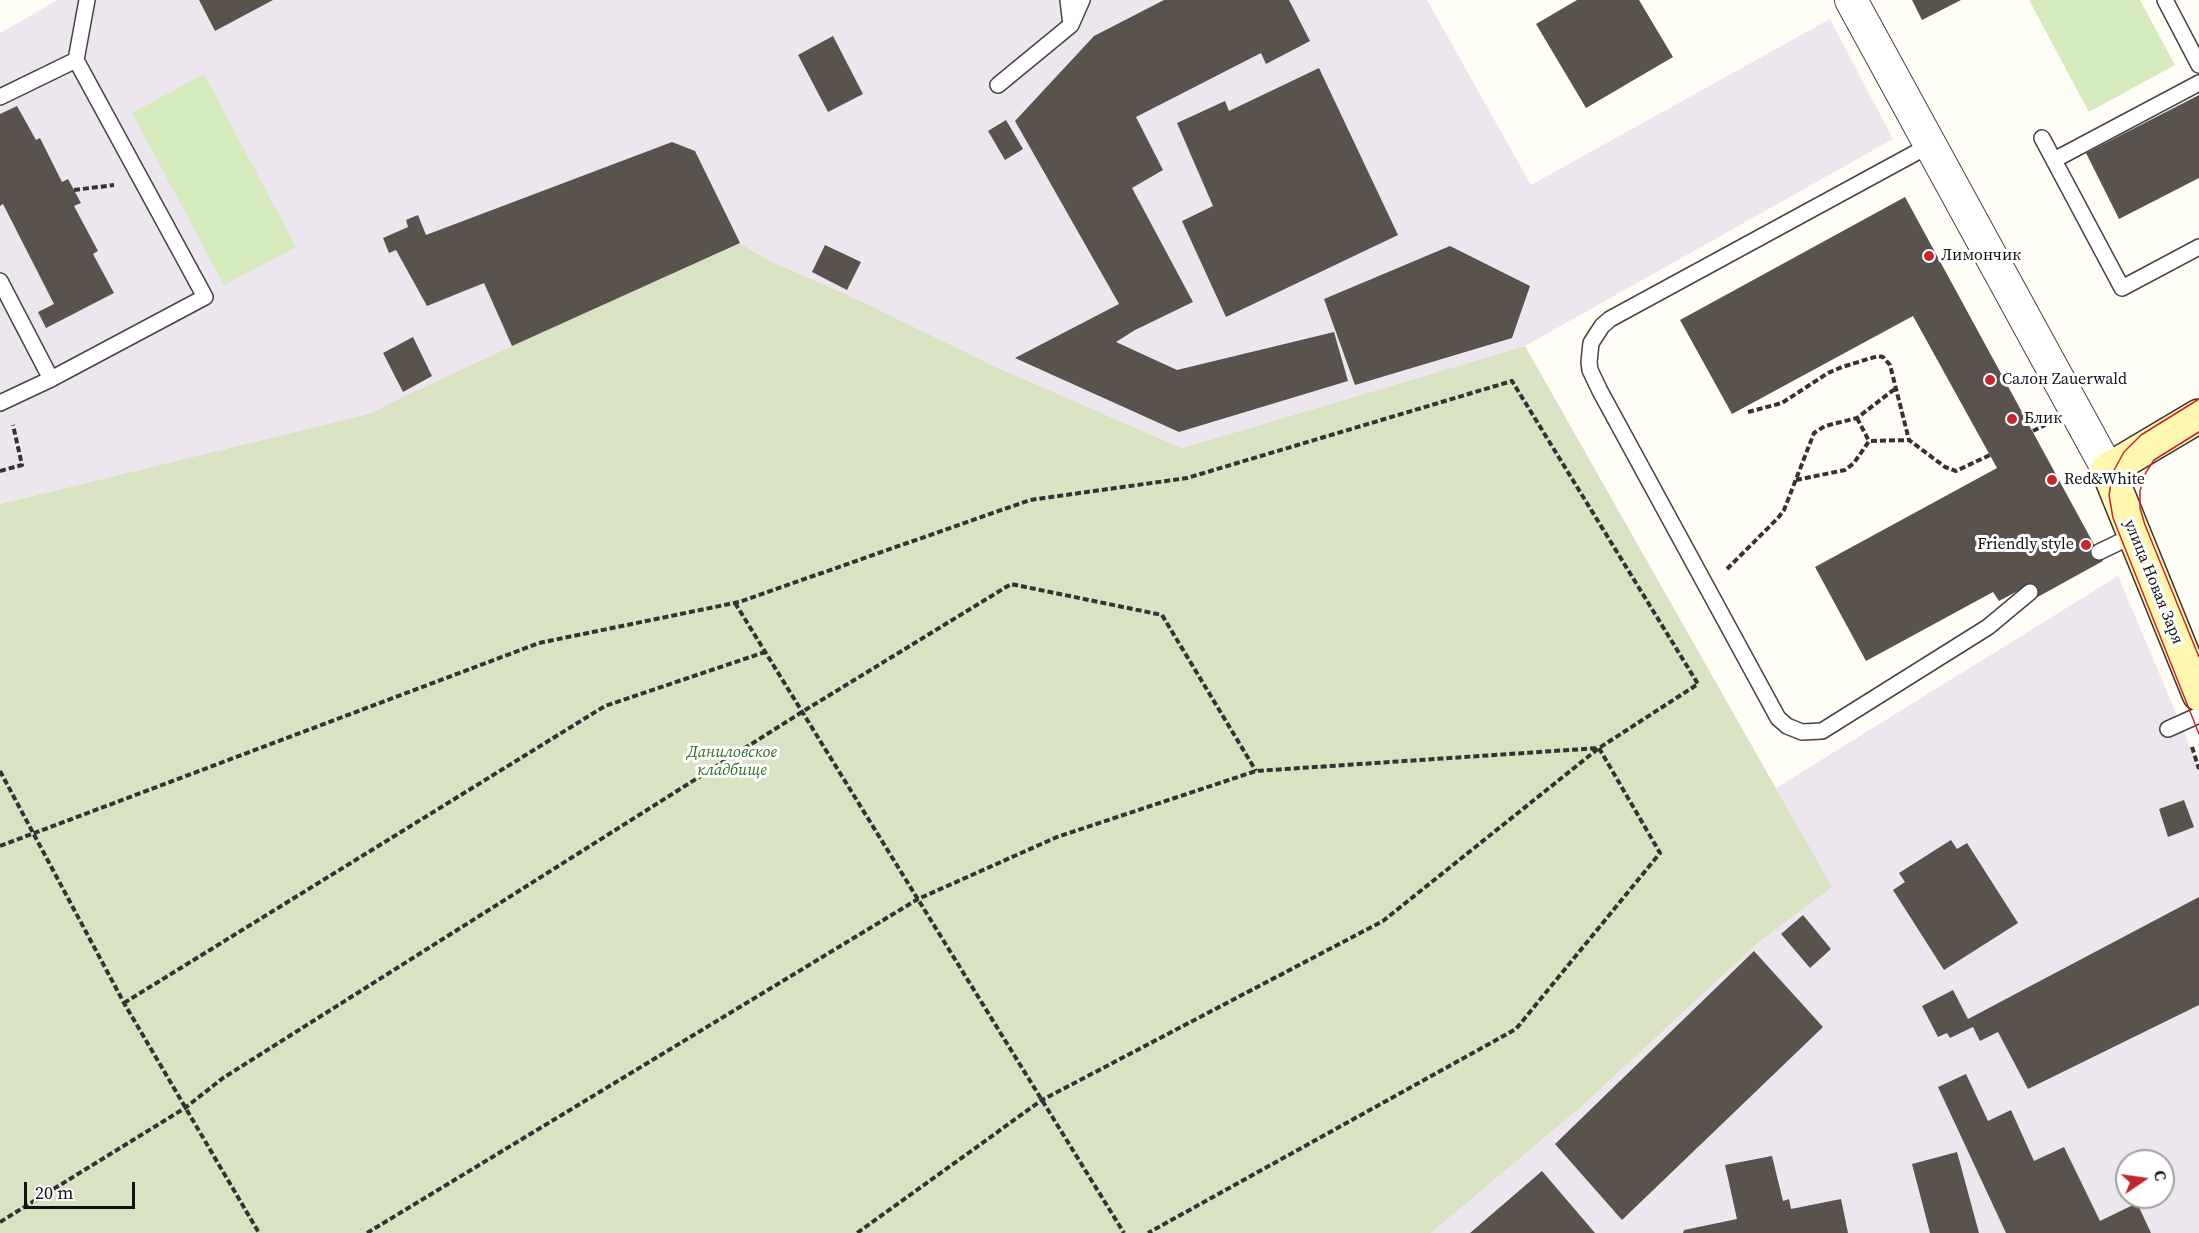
<!DOCTYPE html>
<html>
<head>
<meta charset="utf-8">
<style>
	body { margin:0 }
	#map { position:relative; width:2199px; height:1233px; overflow:hidden; background:#fffdf5; font-family:"Source Serif 4",serif }
	canvas { display:block }
	.north { position:absolute; left:2115px; top:1149px; width:60px; height:60px; box-sizing:border-box; background:#fff; border:2px solid #a0a0a0; border-radius:50%; rotate:77deg; font-size:16px; font-weight:700; line-height:24px; text-align:center; color:#111 }
	.north::after { content:''; display:block; margin:auto; width:21px; height:27px; background:#c4262e; clip-path:polygon(50% 0,100% 100%,50% 72%,0 100%) }
	.scale { position:absolute; left:24px; top:1182px; width:111px; height:27px; box-sizing:border-box; border:3px solid #111; border-top:0; padding-left:8px; font-size:18px; line-height:21px; white-space:nowrap; color:#111; -webkit-text-stroke:4px #fff; paint-order:stroke }
</style>
</head>
<body>
<div id="map">
<canvas width="2199" height="1233"></canvas>
<div class="north">С</div>
<div class="scale">20 m</div>
</div>
<script>
const context = document.querySelector('canvas').getContext('2d');
context.lineJoin = 'round';
function fillPath(path, color) { context.fillStyle = color; context.fill(path, 'evenodd'); }
const toPath = rows => new Path2D(rows.map(r => 'M' + r).join(''));
function trace(path, color, width, dash) { context.strokeStyle = color; context.lineWidth = width; context.lineCap = dash ? 'butt' : 'round'; context.setLineDash(dash || []); context.stroke(path); }
function label(font, color, halo, rows, align = 'center') {
  context.font = font + ' "Source Serif 4",serif'; context.lineWidth = 6; context.setLineDash([]); context.textBaseline = 'middle'; context.strokeStyle = halo; context.fillStyle = color; for (const [text, x, y, turn = 0] of rows) {
    context.save(); context.translate(x, y); context.rotate((+turn || 0) * Math.PI / 180); context.textAlign = isNaN(turn) ? turn : align; if (halo) context.strokeText(text, 0, 0); context.fillText(text, 0, 0); context.restore();
  }
}
const industrial = toPath([
	[58,0,1427,0,1531,185,1830,19,1893,139,1525,346,1182,448,996,367,863,302,766,259,740,243,512,346,402,397,372,413,0,504,0,33],
	[2118,576,2199,767,2199,1233,1431,1233,1581,1107,1759,942,1831,887,1776,788],
	[2127,1161,2163,1161,2163,1197,2127,1197]
]);
const green = toPath([
	[2029,0,2140,0,2175,65,2089,112],
	[204,74,296,247,224,285,132,113]
]);
const cemetery = toPath([
	[740,243,766,259,863,302,996,367,1182,448,1525,346,1832,887,1759,942,1581,1107,1431,1233,0,1233,0,504,372,413,402,397,512,346]
]);
const building = toPath([
	[199,0,273,0,215,31],
	[1164,0,1289,0,1310,41,1266,64,1261,53,1136,117,1163,170,1132,188,1193,302,1135,330,1116,342,1177,370,1334,332,1348,381,1179,432,1015,358,1119,304,1015,121,1094,36],
	[1577,0,1639,0,1673,57,1586,108,1536,24],
	[1912,0,1961,0,1922,20],
	[833,36,863,94,828,112,798,55],
	[1319,68,1398,235,1226,317,1182,221,1213,206,1177,123,1225,101,1229,111],
	[2199,95,2199,178,2119,219,2086,153],
	[17,106,36,140,40,138,62,182,68,179,81,203,74,206,98,251,93,254,114,293,46,328,38,312,54,304,3,204,0,206,0,114],
	[1006,120,1023,149,1005,160,988,131],
	[672,142,695,151,740,243,512,346,484,283,427,306,396,250,389,253,383,238,408,227,406,220,418,215,426,235],
	[1905,197,2103,561,2034,599,2027,586,1999,601,1993,592,1866,661,1815,567,1997,468,1913,316,1732,414,1680,320],
	[825,245,861,262,847,290,812,272],
	[1450,246,1530,286,1512,338,1355,385,1324,299],
	[413,337,432,376,403,392,383,353],
	[2184,800,2194,827,2168,837,2159,809],
	[1951,840,1957,849,1967,843,2018,923,1944,970,1893,890,1905,882,1899,873],
	[2199,897,2199,1005,2028,1089,1998,1032,1980,1041,1973,1027,1950,1038,1947,1033,1938,1037,1922,1006,1953,990,1968,1019],
	[1803,915,1831,949,1810,968,1781,934],
	[1754,951,1823,1027,1622,1220,1555,1144],
	[1966,1074,1988,1121,2011,1110,2034,1161,2064,1147,2100,1221,2137,1203,2151,1233,2006,1233,1938,1087],
	[1957,1152,1979,1233,1930,1233,1912,1164],
	[1772,1156,1783,1201,1789,1199,1791,1209,1841,1199,1848,1233,1683,1233,1684,1230,1737,1219,1725,1165],
	[1542,1171,1595,1233,1470,1233]
]);
const path = toPath([
	[74,190,114,185],
	[1748,412,1782,403,1828,373,1842,367,1878,356,1883,357,1890,365,1909,440,1945,467,1956,471,1990,455],
	[1857,418,1869,441],
	[2033,431,2045,425],
	[0,471,22,465,13,425],
	[1796,480,1845,470,1854,463,1869,441,1909,440],
	[1727,569,1778,518,1784,510,1814,433,1825,426,1857,418,1896,388],
	[735,603,1124,1233],
	[2192,747,2199,769],
	[0,771,124,1003,259,1233],
	[0,846,539,643,739,602,1030,500,1187,478,1512,381,1698,684,1599,748,1383,921,1042,1100,857,1233],
	[124,1003,605,706,765,652],
	[0,1222,185,1108,223,1078,802,712,1011,584,1162,615,1256,771],
	[367,1233,918,899,1057,837,1256,771,1599,748,1660,853,1516,1029,1148,1233]
]);
const lane = toPath([
	[1068,0,1071,25],
	[2165,0,2199,65],
	[998,85,1071,25,1082,0],
	[0,97,76,60],
	[2042,138,2122,288,2199,247],
	[1930,145,1610,319,1602,326,1591,343,1589,362,1590,370,1600,391,1772,707,1778,718,1787,726,1802,732,1822,731,1988,627,2030,592],
	[2054,160,2199,83],
	[0,281,51,379],
	[0,403,51,379,205,297,76,60,87,0],
	[2099,552,2134,535],
	[2168,729,2199,715]
]);
const street = toPath([
	[1851,0,2108,470]
]);
const secondary = toPath([
	[2199,416,2108,470,2199,694]
]);
const tram = toPath([
	[2199,399,2141,435,2124,452,2113,472,2109,495,2113,518,2199,734],
	[2199,432,2154,460,2145,474,2140,491,2140,508,2145,525,2199,657]
]);
const markers = [
	[1929,256,6,"#c4262e"],
	[1990,380,6,"#c4262e"],
	[2012,419,6,"#c4262e"],
	[2052,480,6,"#c4262e"],
	[2086,545,6,"#c4262e"]
];
const poiNames = [
	["Лимончик",1941,256],
	["Салон Zauerwald",2002,380],
	["Блик",2024,419],
	["Red&White",2064,480],
	["Friendly style",2074,545,"right"]
];
const streetNames = [
	["улица Новая Заря",2153,582,68]
];
const parkNames = [
	["Даниловское",732,753],
	["кладбище",732,771]
];
fillPath(industrial, '#eee6ef');
fillPath(green, '#d5ebbd');
fillPath(cemetery, '#d9e3c4');
fillPath(building, '#5a524d');
trace(lane, '#444', 18);
trace(street, '#444', 34);
trace(secondary, '#333', 36);
trace(path, '#333', 4, [6, 3]);
trace(lane, '#fff', 15);
trace(street, '#fff', 32);
trace(secondary, '#fff6b0', 33);
trace(tram, '#c4262e', 1.5);
for (const [x, y, r, color] of markers) { const dot = new Path2D(); dot.arc(x, y, r, 0, 2 * Math.PI); context.fillStyle = color; context.fill(dot); trace(dot, '#fff', 2); }
label('16px', '#111', '#fff', poiNames, 'left');
label('16px', '#111', '#fff', streetNames);
label('italic 16px', '#2f6b1f', '#fff', parkNames);
</script>
</body>
</html>
